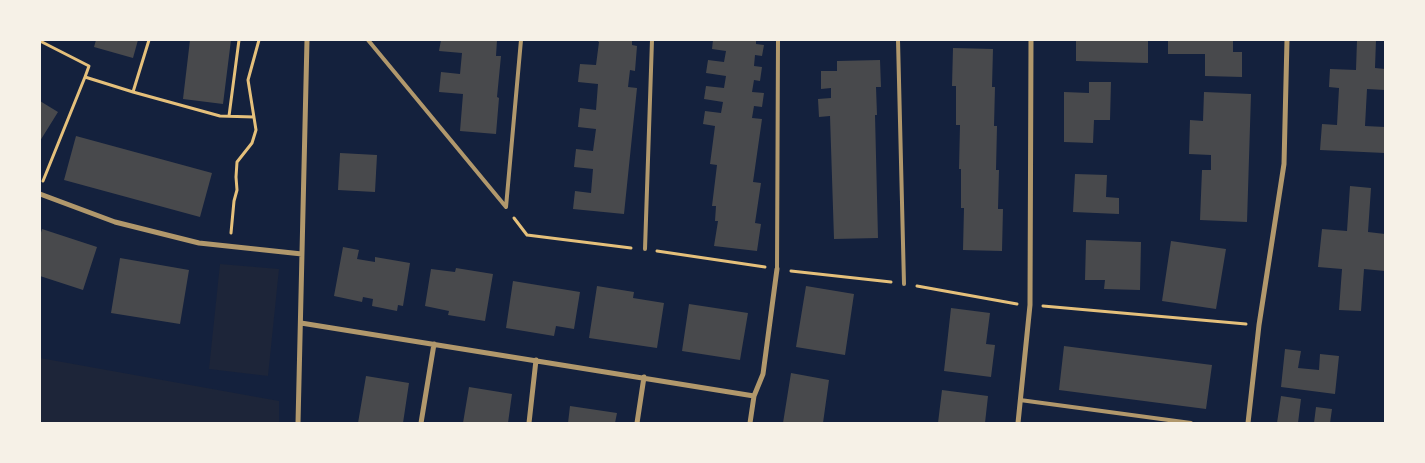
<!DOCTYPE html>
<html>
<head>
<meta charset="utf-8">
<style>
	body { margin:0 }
	#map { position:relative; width:1425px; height:463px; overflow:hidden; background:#14213d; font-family:Mulish,sans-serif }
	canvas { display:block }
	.frame { position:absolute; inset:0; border:41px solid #f6f1e7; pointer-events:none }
</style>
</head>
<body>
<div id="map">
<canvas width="1425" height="463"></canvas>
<div class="frame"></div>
</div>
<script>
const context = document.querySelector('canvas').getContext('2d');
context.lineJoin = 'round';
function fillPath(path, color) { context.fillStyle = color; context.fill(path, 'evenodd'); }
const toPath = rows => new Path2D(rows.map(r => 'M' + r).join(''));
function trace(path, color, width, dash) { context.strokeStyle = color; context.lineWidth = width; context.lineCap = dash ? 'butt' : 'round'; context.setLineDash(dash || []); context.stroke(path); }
const green = toPath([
	[220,264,279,269,268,376,209,369],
	[40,358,279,401,279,423,40,423]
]);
const building = toPath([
	[96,40,138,40,133,58,94,47],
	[190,40,231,40,223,104,183,99],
	[441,40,497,40,496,56,501,56,497,97,499,98,496,134,460,131,463,94,439,92,441,72,460,74,462,53,439,51],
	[596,40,632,40,632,45,637,46,635,71,630,70,628,87,637,88,624,214,573,209,575,191,591,193,593,169,574,167,576,149,593,151,596,129,578,127,580,108,596,110,598,84,578,82,580,64,596,65,599,42],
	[713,40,756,40,756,44,764,45,762,56,755,55,754,66,762,67,760,81,754,80,752,92,764,93,762,107,754,106,752,118,762,119,753,182,761,183,755,223,761,224,757,251,714,246,718,221,715,221,716,206,712,206,717,165,710,164,715,126,703,124,705,111,721,113,723,102,704,99,706,86,724,88,726,76,706,73,708,60,724,62,726,51,712,49],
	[1076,40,1148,40,1148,63,1076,61],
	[1168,40,1233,40,1233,52,1242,52,1242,77,1205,76,1205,54,1168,54],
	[1357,40,1376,40,1375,68,1385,69,1385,90,1367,89,1365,126,1385,127,1385,153,1320,150,1322,124,1337,125,1339,88,1329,87,1330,69,1356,70],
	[953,48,993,49,992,87,995,87,994,126,997,126,996,170,999,170,998,209,1003,209,1002,251,963,250,964,208,961,208,961,169,959,169,960,125,956,125,956,86,952,86],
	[880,60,881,87,876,87,877,115,875,115,878,238,834,239,830,116,819,117,818,99,831,98,831,88,821,89,821,71,837,71,837,61],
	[1089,82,1111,82,1110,120,1094,120,1093,143,1064,142,1064,92,1089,93],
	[1204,92,1251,94,1247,222,1200,220,1202,170,1211,170,1211,155,1189,154,1190,120,1203,121],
	[40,101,58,112,40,141],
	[76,136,212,173,200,217,64,180],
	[340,153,377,155,375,192,338,190],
	[1075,174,1107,175,1106,197,1119,198,1119,214,1073,212],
	[1350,186,1371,188,1368,232,1385,234,1385,271,1364,269,1361,311,1339,310,1342,269,1318,267,1322,229,1347,231],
	[42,229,97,247,83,290,40,276,40,236],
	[1086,240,1141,242,1140,290,1104,289,1105,280,1085,280],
	[1171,241,1226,249,1216,309,1162,301],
	[343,247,359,250,357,259,375,262,375,257,410,263,403,306,398,305,397,311,372,306,373,299,363,297,362,302,334,296],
	[120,258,189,270,180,324,111,313],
	[456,268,493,274,485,321,448,315,449,311,425,306,431,269,455,272],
	[513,281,580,292,574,329,556,326,554,336,506,328],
	[597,286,634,292,633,298,664,303,657,348,589,338],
	[806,286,854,294,845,355,796,347],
	[689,304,748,313,740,360,682,351],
	[951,308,990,313,986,344,995,345,991,377,944,371],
	[1064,346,1212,365,1206,409,1059,390],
	[1285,349,1301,351,1298,368,1319,370,1320,354,1339,356,1335,394,1281,387],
	[791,373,829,380,823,423,783,423],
	[366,376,409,383,403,423,358,423],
	[469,387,512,394,508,423,463,423],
	[942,390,988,396,985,423,938,423],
	[1281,396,1301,399,1298,423,1277,423],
	[570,406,617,413,615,423,568,423],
	[1316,407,1332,409,1330,423,1314,423]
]);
const path = toPath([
	[149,40,133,92,220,116,254,117],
	[40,41,89,66,85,77,133,92],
	[229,116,239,40],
	[43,181,85,77],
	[514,218,527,235,631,248],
	[231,233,234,201,237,190,236,177,237,162,252,143,256,130,248,80,259,40],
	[657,251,765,267],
	[791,271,891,282],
	[917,286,1017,304],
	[1043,306,1246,324]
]);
const service = toPath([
	[368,40,506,207],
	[898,40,904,284],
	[506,207,521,40],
	[645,249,652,40],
	[777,269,778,40],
	[1020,400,1191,423]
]);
const minor = toPath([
	[40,194,115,222,199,243,302,254],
	[301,323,754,396,750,423],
	[754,396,763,374,777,269],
	[298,423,307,40],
	[421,423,434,344],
	[529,423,536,360],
	[637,423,644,377],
	[1018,423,1030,305,1031,40],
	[1248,423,1259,325,1284,164,1287,40]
]);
fillPath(green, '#1d2539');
fillPath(building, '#48494c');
trace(path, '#e5c07b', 3);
trace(service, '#b1986c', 4);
trace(minor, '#b1986c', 5);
</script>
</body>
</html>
